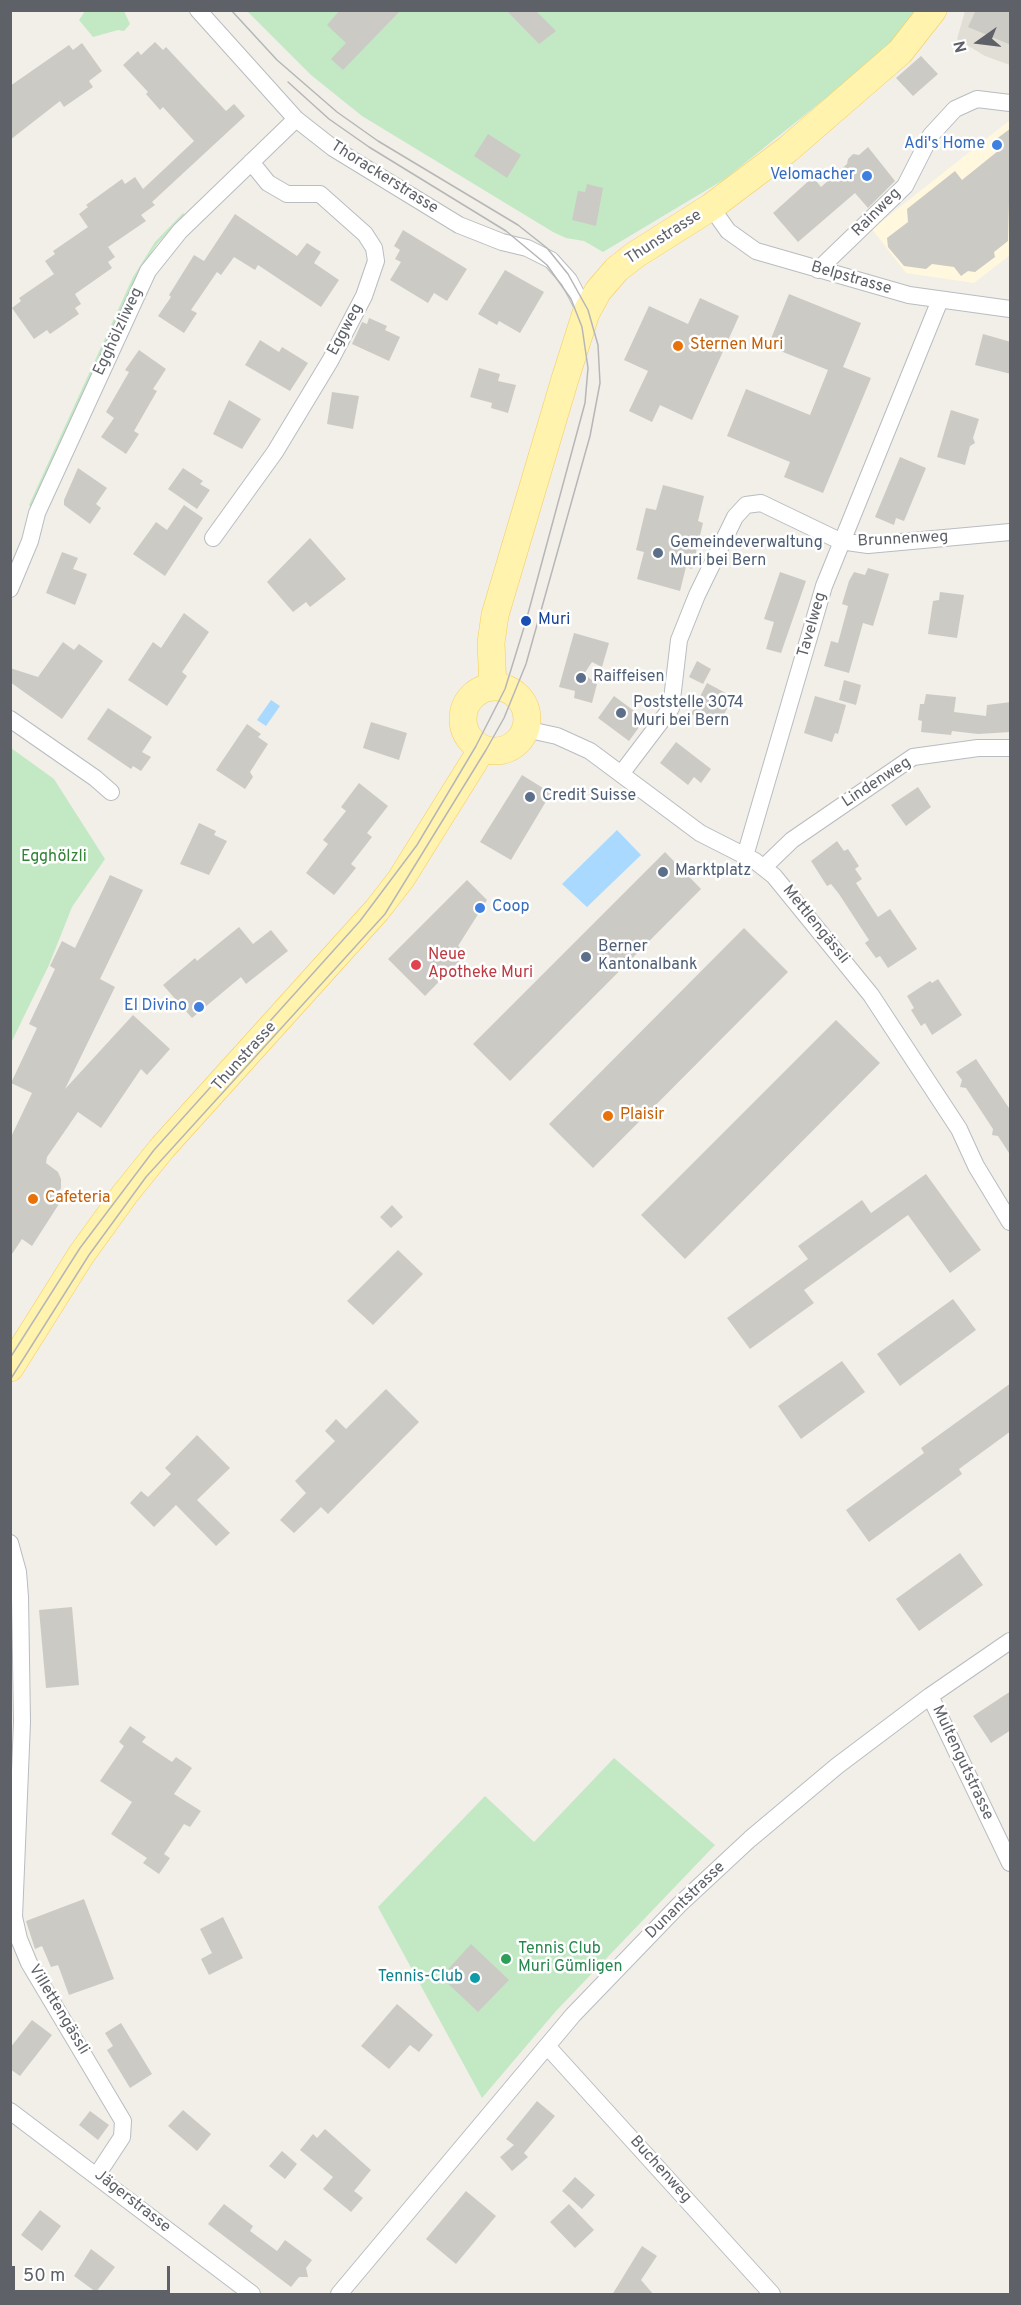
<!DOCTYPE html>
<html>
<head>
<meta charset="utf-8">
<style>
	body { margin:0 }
	#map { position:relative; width:1021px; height:2305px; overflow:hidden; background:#f1efe7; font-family:Overpass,sans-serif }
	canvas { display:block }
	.frame { position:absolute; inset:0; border:12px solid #5e6268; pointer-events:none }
	.north { position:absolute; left:949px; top:12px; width:60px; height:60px; -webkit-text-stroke:4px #fff; paint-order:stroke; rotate:256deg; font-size:16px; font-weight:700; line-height:24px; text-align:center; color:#5e6268 }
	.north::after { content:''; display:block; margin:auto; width:21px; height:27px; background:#5e6268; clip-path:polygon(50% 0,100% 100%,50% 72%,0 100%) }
	.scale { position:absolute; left:12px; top:2266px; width:158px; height:27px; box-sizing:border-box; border:3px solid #5e6268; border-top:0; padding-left:8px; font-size:18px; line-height:21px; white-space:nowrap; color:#5e6268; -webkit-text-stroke:4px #fff; paint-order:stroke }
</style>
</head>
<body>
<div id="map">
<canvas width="1021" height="2305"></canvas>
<div class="frame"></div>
<div class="north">N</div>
<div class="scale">50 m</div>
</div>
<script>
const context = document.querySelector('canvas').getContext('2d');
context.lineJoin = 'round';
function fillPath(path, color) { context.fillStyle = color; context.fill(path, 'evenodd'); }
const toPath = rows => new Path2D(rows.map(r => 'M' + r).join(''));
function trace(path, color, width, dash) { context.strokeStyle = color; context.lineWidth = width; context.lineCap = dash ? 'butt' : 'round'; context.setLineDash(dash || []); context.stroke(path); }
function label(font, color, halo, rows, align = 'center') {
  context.font = font + ' Overpass,sans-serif'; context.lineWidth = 5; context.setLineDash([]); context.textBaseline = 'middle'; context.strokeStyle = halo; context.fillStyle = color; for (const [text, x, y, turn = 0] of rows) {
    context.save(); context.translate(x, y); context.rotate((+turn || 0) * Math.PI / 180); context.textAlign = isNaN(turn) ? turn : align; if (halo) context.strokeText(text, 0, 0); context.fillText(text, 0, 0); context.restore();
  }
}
const commercial = toPath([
	[1010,120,1010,255,974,283,906,273,872,229]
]);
const education = toPath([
	[965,11,1010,11,1010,65,985,56,957,39]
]);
const green = toPath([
	[85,11,124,11,130,24,124,31,118,30,93,37,79,20],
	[247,11,920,11,882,53,725,179,603,252,584,241,566,238,553,232,362,116,311,75],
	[183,213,185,215,157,244,142,267,31,507,29,505,133,277,155,242],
	[11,748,54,779,105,859,72,907,49,965,11,1043],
	[614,1758,715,1845,556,2011,482,2098,378,1907,485,1796,534,1842]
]);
const water = toPath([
	[271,700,280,706,266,726,257,720],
	[617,830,641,855,587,907,562,884]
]);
const building = toPath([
	[340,10,401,10,343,70,331,59,346,43,327,25],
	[506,10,535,10,556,31,539,44],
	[976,10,1011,10,1011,45,968,27],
	[155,42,163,50,166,47,226,111,234,104,245,116,152,202,155,205,141,215,146,221,108,247,115,257,108,262,112,268,75,294,81,304,75,308,79,314,50,334,47,330,34,339,12,308,21,301,19,298,54,274,45,261,55,254,53,251,88,227,79,214,88,207,86,205,122,179,125,184,135,177,143,189,194,141,163,107,160,110,146,94,148,92,123,65,138,51,141,55],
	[82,43,102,71,89,81,93,87,64,107,60,101,10,140,10,86,69,45,73,50],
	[921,56,938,74,913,96,896,78],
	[1011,128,1008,241,994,252,995,257,975,272,968,271,961,276,954,267,932,264,926,269,904,266,888,247,887,238,908,222,907,209,955,171,962,180,998,151,991,143],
	[488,134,521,155,507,178,474,156],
	[868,147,895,181,868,208,855,193,798,242,773,213,813,177,821,187,847,164,848,159,853,154,859,155],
	[587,184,603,188,596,226,572,220,578,191,585,192],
	[235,214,297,256,307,243,321,252,314,263,339,280,321,307,258,265,255,270,234,257,221,275,217,272,191,310,197,313,184,333,158,316,171,297,169,295,194,255,204,261],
	[403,230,467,269,447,301,434,293,428,303,390,280,401,262,395,259,400,250,394,246],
	[505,270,544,292,520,333,499,321,497,325,478,314],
	[789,294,861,323,843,367,871,378,823,493,784,477,790,462,727,436,746,389,810,415,828,370,768,346],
	[700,298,739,316,692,420,660,405,652,422,629,411,648,371,624,360,649,306,688,324],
	[369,318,387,326,385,330,400,337,389,361,352,344,362,322,367,324],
	[983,334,1011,342,1011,374,975,365],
	[260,340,279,352,282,347,308,363,290,391,245,365],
	[139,350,166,369,153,389,157,391,134,431,139,434,126,454,101,437,114,418,106,412,129,372,125,370],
	[479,368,500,374,498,381,516,385,508,413,491,408,492,403,470,397],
	[332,392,359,396,353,429,327,424],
	[229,400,261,419,242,449,213,434],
	[951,410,979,419,973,438,975,443,970,446,965,465,937,457],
	[900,457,926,468,904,521,896,518,894,525,875,517],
	[78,468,107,488,96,504,101,508,90,524,64,505,64,500],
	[183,468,203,481,200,484,210,490,197,509,168,489],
	[663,485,704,496,698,521,703,523,692,569,686,567,680,591,637,579,644,552,636,550,646,508,656,510],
	[184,505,203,518,165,576,133,554,156,522,167,530],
	[310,538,346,579,310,607,306,602,293,612,267,582],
	[62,552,78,558,73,569,87,574,75,605,46,593],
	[868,568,889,574,873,626,863,623,849,673,824,666,831,641,838,643,848,606,842,604,849,581,854,572,865,575],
	[780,572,806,581,781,653,766,649,774,622,764,619],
	[940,592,964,595,957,638,928,634,933,601,939,600],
	[184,613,209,632,182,672,187,676,167,706,128,680,153,642,161,648],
	[574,633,609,643,602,667,592,662,584,674,597,684,592,703,574,698,575,691,559,687],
	[63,642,74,650,79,644,103,661,62,719,10,682,10,668,38,677],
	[697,661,711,669,703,684,689,677],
	[844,680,861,685,856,705,839,700],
	[707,683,733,697,717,728,691,714],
	[926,694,956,697,954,712,986,716,987,705,1011,702,1011,732,978,734,952,731,951,735,921,732,922,721,918,720,920,704,924,704],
	[614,696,645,719,629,741,598,718],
	[815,696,846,705,838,734,835,733,832,742,804,733],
	[108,708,152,737,142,752,151,757,141,771,133,766,131,769,87,739],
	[371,722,407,733,399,760,363,748],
	[247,724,261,734,258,737,268,744,250,772,253,777,245,789,216,770],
	[676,742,711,769,701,783,694,777,688,785,660,763],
	[522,775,551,793,511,860,480,842],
	[359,783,388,806,367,833,372,837,351,864,356,868,334,895,306,873,328,844,323,840,346,811,341,807],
	[918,787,931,807,906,826,891,805],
	[199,823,216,831,214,835,227,841,209,875,180,864],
	[837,841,844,851,848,849,859,866,855,869,862,879,856,883,878,917,890,909,917,949,888,968,880,956,876,958,865,943,869,940,839,894,831,884,827,886,811,861],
	[665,852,701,889,510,1081,473,1044],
	[110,875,143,890,100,979,115,987,65,1089,133,1015,170,1049,147,1075,141,1069,101,1128,78,1112,47,1157,46,1163,58,1172,61,1179,61,1188,54,1201,59,1204,32,1246,22,1239,10,1257,10,1139,32,1093,11,1083,37,1028,29,1024,55,969,50,966,62,941,75,948],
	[467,880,487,900,458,946,467,953,425,996,388,959],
	[239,927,253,944,271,930,288,951,246,984,241,977,192,1018,163,985,195,958,197,961],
	[744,928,788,972,593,1168,549,1124],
	[938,979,962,1015,932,1035,925,1023,921,1026,911,1010,914,1008,907,996,930,981,932,983],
	[836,1020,880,1063,685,1259,641,1215],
	[976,1059,1011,1111,1011,1156,998,1136,992,1135,993,1129,966,1088,960,1087,962,1080,956,1072],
	[926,1174,981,1250,950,1273,908,1215,804,1290,814,1303,750,1349,727,1318,808,1259,798,1246,862,1200,871,1213],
	[392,1205,403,1217,391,1228,380,1217],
	[398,1250,423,1274,373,1325,347,1301],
	[953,1299,976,1330,900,1386,877,1354],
	[842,1361,865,1392,801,1439,778,1406],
	[1011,1383,1011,1431,959,1469,962,1474,869,1542,846,1510,924,1453,921,1448],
	[386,1389,419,1422,328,1514,321,1507,294,1533,280,1520,306,1493,295,1481,335,1441,325,1431,336,1419,346,1429],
	[197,1435,230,1468,197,1500,230,1533,216,1546,176,1505,154,1527,130,1503,141,1491,148,1497,171,1474,165,1468],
	[960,1553,983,1585,919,1631,896,1599],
	[72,1607,79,1685,46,1688,39,1610],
	[1011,1691,1011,1730,991,1743,973,1716],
	[130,1726,146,1737,142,1742,172,1762,176,1757,192,1768,174,1794,201,1811,190,1827,184,1824,164,1854,170,1858,159,1874,143,1863,147,1858,111,1834,132,1802,100,1781,124,1746,119,1742],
	[84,1899,114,1979,69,1995,58,1965,51,1967,42,1946,35,1949,26,1921],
	[223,1917,243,1958,209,1975,201,1959,212,1953,200,1929],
	[471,1944,509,1980,478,2012,441,1977],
	[397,2004,433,2035,419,2052,410,2045,389,2069,361,2046],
	[32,2020,52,2035,20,2076,10,2069,10,2048],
	[121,2023,152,2074,130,2088,107,2050,113,2046,105,2033],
	[537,2101,555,2116,524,2153,528,2157,512,2171,500,2157,514,2145,506,2139],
	[183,2110,211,2134,197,2151,168,2126],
	[90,2111,109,2125,98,2140,79,2125],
	[325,2129,371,2170,354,2191,363,2198,351,2212,323,2189,333,2177,300,2150,313,2134,317,2138],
	[282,2151,297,2164,285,2179,269,2166],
	[575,2177,595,2195,582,2209,562,2191],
	[466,2191,496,2216,456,2264,426,2239],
	[224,2204,253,2226,250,2231,277,2251,285,2240,312,2260,306,2268,308,2277,299,2277,291,2287,208,2224],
	[569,2204,594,2230,575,2248,550,2222],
	[40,2210,61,2226,42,2251,21,2235],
	[642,2246,657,2256,641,2280,654,2295,612,2295],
	[91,2249,115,2267,96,2292,74,2276]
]);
const minor = toPath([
	[198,10,296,119,333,148,459,225,502,242,527,248,551,260,569,280,586,313],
	[711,207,728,231,756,251,909,295,1010,309],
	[818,270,905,186,931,135,955,109,977,99,1010,103],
	[213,538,275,452,330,361,364,296,376,261,374,248,365,234,320,194,287,194,268,183,251,162],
	[10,589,30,541,37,513,148,271,180,231,296,119],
	[10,719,95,778,111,792],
	[525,729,557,736,590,751,700,833,755,861,774,876,871,995,959,1129,976,1166,1010,1222],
	[621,774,671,708,679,640,697,595,735,517,746,505,761,503,840,541,868,545,1010,532],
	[745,856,824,586,940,300],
	[764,867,792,840,913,757,978,748,1010,748],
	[10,1543,18,1572,20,1597,22,1722,14,1917,19,1939,29,1963,123,2121,122,2137,97,2175],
	[930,1696,1010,1863],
	[547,2046,772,2294],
	[10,2111,252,2294],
	[339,2294,573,2015,679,1905,750,1839,837,1766,930,1696,1010,1641]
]);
const primary = toPath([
	[493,687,491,643,495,615,565,379,586,313,598,291,617,269,635,255,711,207,788,149,900,52,933,10],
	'463 719a32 32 0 1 1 64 0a32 32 0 1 1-64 0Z',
	[10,1368,81,1255,125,1194,163,1147,377,910,401,879,482,749]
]);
const tram = toPath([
	[10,1358,80,1248,154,1150,360,921,417,845,476,746,505,689,526,621,585,403,588,368,582,327,571,299,547,265,506,231,369,147,329,119,288,82],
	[10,1380,89,1255,146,1177,385,914,486,750,504,718,526,664,590,436,600,383,598,345,588,310,568,274,547,248,518,225,378,141,337,112,277,60,231,10]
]);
const markers = [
	[997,145,6,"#3f7fe0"],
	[867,176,6,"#3f7fe0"],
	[678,346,6,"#e8710a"],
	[658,553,6,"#5c6f8a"],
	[526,621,6,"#1a4fb4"],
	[581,678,6,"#5c6f8a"],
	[621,713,6,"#5c6f8a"],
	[530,797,6,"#5c6f8a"],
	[663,872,6,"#5c6f8a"],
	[480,908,6,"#3f7fe0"],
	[586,957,6,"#5c6f8a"],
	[416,965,6,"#e0444e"],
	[199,1007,6,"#3f7fe0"],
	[608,1116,6,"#e8710a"],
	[33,1199,6,"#e8710a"],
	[506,1959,6,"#2e9e5b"],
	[475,1978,6,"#0f9aa8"]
];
const shopNames = [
	["Adi's Home",985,145],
	["Velomacher",855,176],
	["Coop",492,908,"left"],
	["El Divino",187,1007]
];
const streetNames = [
	["Thorackerstrasse",384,178,32],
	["Rainweg",877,213,-45],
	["Thunstrasse",664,238,-33],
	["Belpstrasse",851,279,16],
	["Eggweg",346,330,-62],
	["Egghölzliweg",119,332,-65],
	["Brunnenweg",903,540,-3],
	["Tavelweg",813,625,-74],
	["Lindenweg",877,783,-33],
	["Mettlengässli",815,925,51],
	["Thunstrasse",245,1057,-48],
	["Multengutstrasse",962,1763,65],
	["Dunantstrasse",686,1901,-44],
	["Villettengässli",58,2010,59],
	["Buchenweg",660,2170,48],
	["Jägerstrasse",132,2202,38]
];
const foodNames = [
	["Sternen Muri",690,346],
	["Plaisir",620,1116],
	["Cafeteria",45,1199]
];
const serviceNames = [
	["Gemeindeverwaltung",670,544],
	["Muri bei Bern",670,562],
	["Raiffeisen",593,678],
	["Poststelle 3074",633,704],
	["Muri bei Bern",633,722],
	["Credit Suisse",542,797],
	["Marktplatz",675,872],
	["Berner",598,948],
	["Kantonalbank",598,966]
];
const transitNames = [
	["Muri",538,621]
];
const parkNames = [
	["Egghölzli",54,858]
];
const healthNames = [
	["Neue",428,956],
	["Apotheke Muri",428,974]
];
const leisureNames = [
	["Tennis Club",518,1950],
	["Muri Gümligen",518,1968]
];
const cultureNames = [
	["Tennis-Club",463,1978]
];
fillPath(commercial, '#fff8de');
fillPath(education, '#e1ded5');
fillPath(green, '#c3e9c4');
fillPath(water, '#a9d9ff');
fillPath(building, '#cccac4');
trace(minor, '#b9bcc1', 18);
trace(primary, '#f6cd5b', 28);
trace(minor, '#fff', 16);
trace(primary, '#fff3ae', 27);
trace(tram, '#b6b6b8', 1.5);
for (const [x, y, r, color] of markers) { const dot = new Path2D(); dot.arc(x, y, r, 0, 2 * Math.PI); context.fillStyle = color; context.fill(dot); trace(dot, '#fff', 2); }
label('16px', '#366cbe', '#fff', shopNames, 'right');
label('16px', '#5e6268', '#fff', streetNames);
label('16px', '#c56008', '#fff', foodNames, 'left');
label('16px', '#4e5e75', '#fff', serviceNames, 'left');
label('16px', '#164399', '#fff', transitNames, 'left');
label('16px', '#318336', '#fff', parkNames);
label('16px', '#be3a42', '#fff', healthNames, 'left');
label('16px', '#27864d', '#fff', leisureNames, 'left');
label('16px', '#0d838f', '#fff', cultureNames, 'right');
</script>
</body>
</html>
